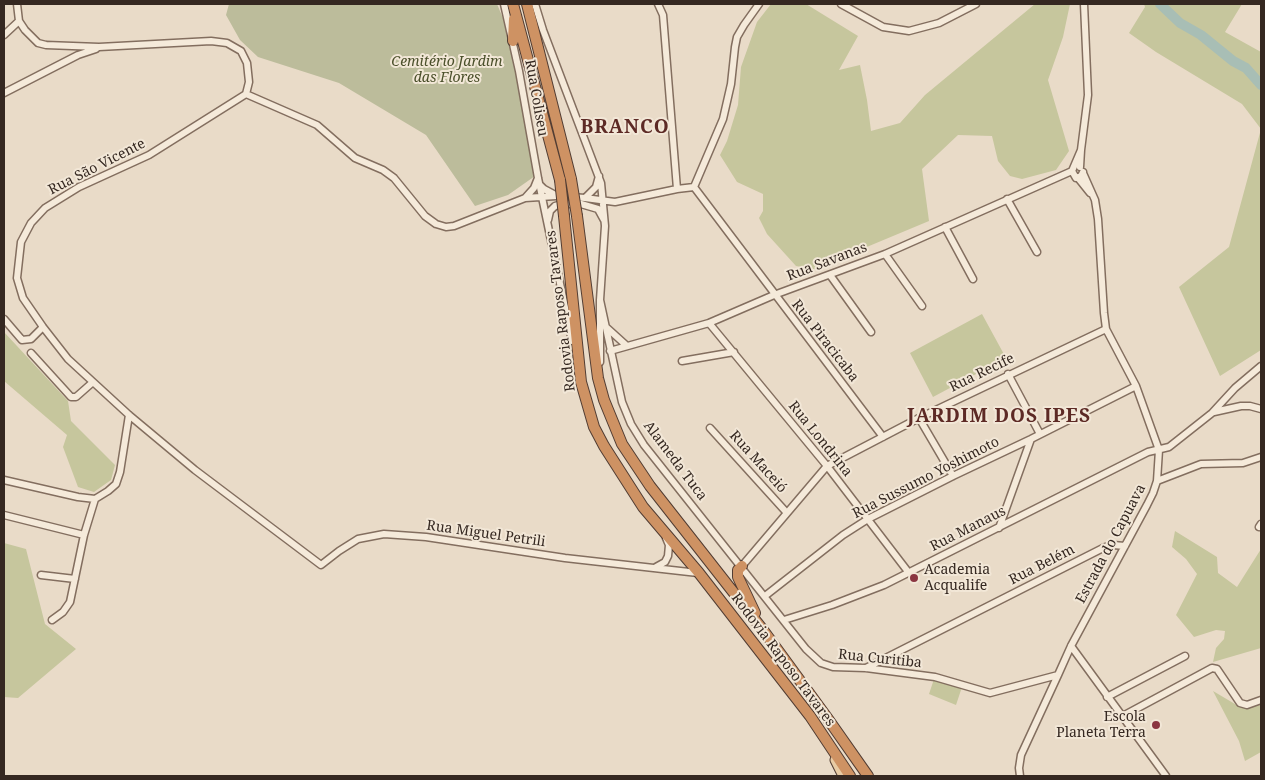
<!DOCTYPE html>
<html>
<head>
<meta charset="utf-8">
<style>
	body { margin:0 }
	#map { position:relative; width:1265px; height:780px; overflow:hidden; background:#e9dbc8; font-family:"Noto Serif",serif }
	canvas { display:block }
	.frame { position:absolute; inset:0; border:5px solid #352821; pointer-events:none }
</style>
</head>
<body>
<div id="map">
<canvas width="1265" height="780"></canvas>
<div class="frame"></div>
</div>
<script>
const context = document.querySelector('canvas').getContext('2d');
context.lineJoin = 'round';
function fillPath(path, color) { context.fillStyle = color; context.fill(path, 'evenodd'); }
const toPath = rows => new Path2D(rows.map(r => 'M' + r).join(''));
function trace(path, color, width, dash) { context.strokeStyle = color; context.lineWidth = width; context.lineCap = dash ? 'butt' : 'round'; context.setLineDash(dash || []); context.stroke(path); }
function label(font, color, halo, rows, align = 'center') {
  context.font = font + ' "Noto Serif",serif'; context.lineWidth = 4; context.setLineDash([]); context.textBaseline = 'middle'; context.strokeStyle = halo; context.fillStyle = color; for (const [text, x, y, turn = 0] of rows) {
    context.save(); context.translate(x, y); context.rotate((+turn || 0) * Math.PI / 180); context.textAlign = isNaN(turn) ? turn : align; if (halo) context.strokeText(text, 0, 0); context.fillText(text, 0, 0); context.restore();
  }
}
const green = toPath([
	[771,4,806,4,858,36,839,70,860,65,867,100,871,131,900,123,925,95,1035,4,1070,4,1063,37,1048,80,1069,151,1056,170,1022,179,1010,176,998,161,992,136,958,135,922,169,929,221,814,269,796,266,767,234,759,218,763,211,763,194,737,182,720,155,727,141,738,105,741,67,757,22],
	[1144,4,1242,4,1225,32,1261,52,1261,350,1220,376,1179,287,1229,247,1261,129,1242,104,1156,52,1129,33,1145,7],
	[982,314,1006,358,933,397,910,353],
	[4,332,68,401,71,421,115,465,111,480,94,492,78,487,63,447,67,435,4,381],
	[1175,531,1217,557,1218,573,1237,587,1261,549,1261,648,1213,662,1216,648,1224,639,1225,631,1216,630,1194,637,1176,615,1197,574,1186,559,1172,547],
	[4,543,26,549,45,624,76,649,18,698,4,697],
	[934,679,962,687,956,705,929,694],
	[1213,691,1240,707,1261,705,1261,752,1245,761,1239,741]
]);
const cemetery = toPath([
	[229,4,497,4,510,35,535,176,508,195,475,206,426,135,339,83,258,57,240,40,226,15]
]);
const river = toPath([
	[1160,4,1180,23,1201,35,1233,61,1246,68,1261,85]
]);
const minor = toPath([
	[17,4,19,21,25,30,38,43,46,45,99,47,211,41,227,43,241,51,247,63,249,82,246,94,149,155,79,187,45,208,31,223,21,242,17,278,23,298,43,327,68,359,129,415,195,470,321,565,339,551,358,539,384,534,426,537,565,558,698,573],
	[504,4,519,71,538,178,572,341],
	[535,4,543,30,601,183,605,226,600,300,600,362],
	[658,4,663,15,677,189],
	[841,4,883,27,909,31,939,23,976,4],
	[4,35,19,21],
	[4,93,78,55,96,49],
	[246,94,317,125,355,158,383,170,394,178,425,216,436,224,446,227,454,226,525,198,534,188,538,178],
	[1080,167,1081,150,1088,95,1084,4],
	[1072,171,1076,178,1081,176,1083,172],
	[1078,178,1090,193],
	[540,185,544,189,557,196,585,198,596,187,599,176],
	[694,187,883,437],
	[694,187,723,119,731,84,735,47,737,37,744,25,759,4],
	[525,198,556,196],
	[585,198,615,202,677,189,694,187],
	[1007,199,1037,252],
	[548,220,550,211,555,206,562,204,581,204,598,209,604,220],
	[945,227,973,279],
	[885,254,922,306],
	[830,275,871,332],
	[600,300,622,402,631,424,644,445,806,649,821,663,833,667,866,668,935,677,990,693,1058,675],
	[4,319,22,340,31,339,43,327],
	[709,323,827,466,909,573],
	[606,327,627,346],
	[610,351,709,323,774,295,885,254,1072,171,1081,150],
	[31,353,71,397,76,397,93,382],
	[682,361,734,352],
	[1008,374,1040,434],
	[1214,412,1241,406,1250,406,1261,409],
	[919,418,953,476],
	[710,428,787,513],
	[4,480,78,497,95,499,108,491,116,484,120,472,129,415],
	[1157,481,1201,464,1243,463,1261,457],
	[4,515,84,535],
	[1259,527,1261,524],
	[999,528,1031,439],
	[742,566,827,466,919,418,1106,329],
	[656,567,665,562,668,556,669,545,666,538],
	[41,575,75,579],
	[765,596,843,535,868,519,953,476,1031,439,1136,386],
	[52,620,63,612,70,602,84,535,95,499],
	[784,620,832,605,884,585,1148,452,1169,447,1212,413,1235,388,1261,366],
	[1071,646,1166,776],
	[866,668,1105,547,1113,545,1125,546],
	[1107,697,1185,656],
	[1121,717,1212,668,1217,669,1240,703,1247,705,1261,700],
	[1020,776,1019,768,1021,755,1058,675,1071,646,1147,505,1153,493,1157,481,1159,450,1136,386,1106,329,1104,313,1098,219,1095,200,1083,173]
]);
const major = toPath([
	[835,760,843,776]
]);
const highway = toPath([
	[513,4,560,180],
	[527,4,571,179],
	[513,41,514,19],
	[564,216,581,382,594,427,604,446,643,507,699,573,810,716,850,776],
	[577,216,598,378,604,400,622,444,650,486,763,630,828,719,868,776],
	[742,566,738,570,738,577,755,613]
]);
const highwayBridge = toPath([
	[571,179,577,216],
	[560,180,564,216]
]);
const markers = [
	[914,578,5,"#8b3641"],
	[1156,725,5,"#8b3641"]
];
const parkNames = [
	["Cemitério Jardim",447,62],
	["das Flores",447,78]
];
const streetNames = [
	["Rua Coliseu",536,98,80],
	["Rua São Vicente",97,167,-27],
	["Rua Savanas",827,262,-21],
	["Rodovia Raposo Tavares",561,311,-97],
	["Rua Piracicaba",825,341,52],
	["Rua Recife",982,373,-26],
	["Rua Londrina",820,439,51],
	["Alameda Tuca",675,461,53],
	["Rua Maceió",758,462,48],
	["Rua Sussumo Yoshimoto",926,478,-27],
	["Rua Manaus",968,529,-27],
	["Rua Miguel Petrili",486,534,8],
	["Estrada do Capuava",1111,544,-62],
	["Rua Belém",1042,565,-27],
	["Rua Curitiba",880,659,6],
	["Rodovia Raposo Tavares",783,660,53]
];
const poiNames = [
	["Academia",924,570],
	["Acqualife",924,586],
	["Escola",1146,717,"right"],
	["Planeta Terra",1146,733,"right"]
];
const districtNames = [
	["BRANCO",625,128],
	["JARDIM DOS IPES",999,417]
];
fillPath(green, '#c6c69d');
fillPath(cemetery, '#bcbc9b');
trace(river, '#a8beb5', 10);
trace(minor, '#836e5f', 9);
trace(major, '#523d33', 11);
trace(highway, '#523d33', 12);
trace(minor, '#f5eada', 6);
trace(major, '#e8cba4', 9);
trace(highway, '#ce9263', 10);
trace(highwayBridge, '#523d33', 12, []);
trace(highwayBridge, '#ce9263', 10);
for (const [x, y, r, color] of markers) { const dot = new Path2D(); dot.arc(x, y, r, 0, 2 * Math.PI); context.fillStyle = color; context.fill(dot); trace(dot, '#f2e7d7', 2); }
label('italic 14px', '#4a4f2a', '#f2e7d7', parkNames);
label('14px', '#352821', '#f2e7d7', streetNames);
label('14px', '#352821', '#f2e7d7', poiNames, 'left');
context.letterSpacing = '1px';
label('bold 19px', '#5d2a25', '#f2e7d7', districtNames);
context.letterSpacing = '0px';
</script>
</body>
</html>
